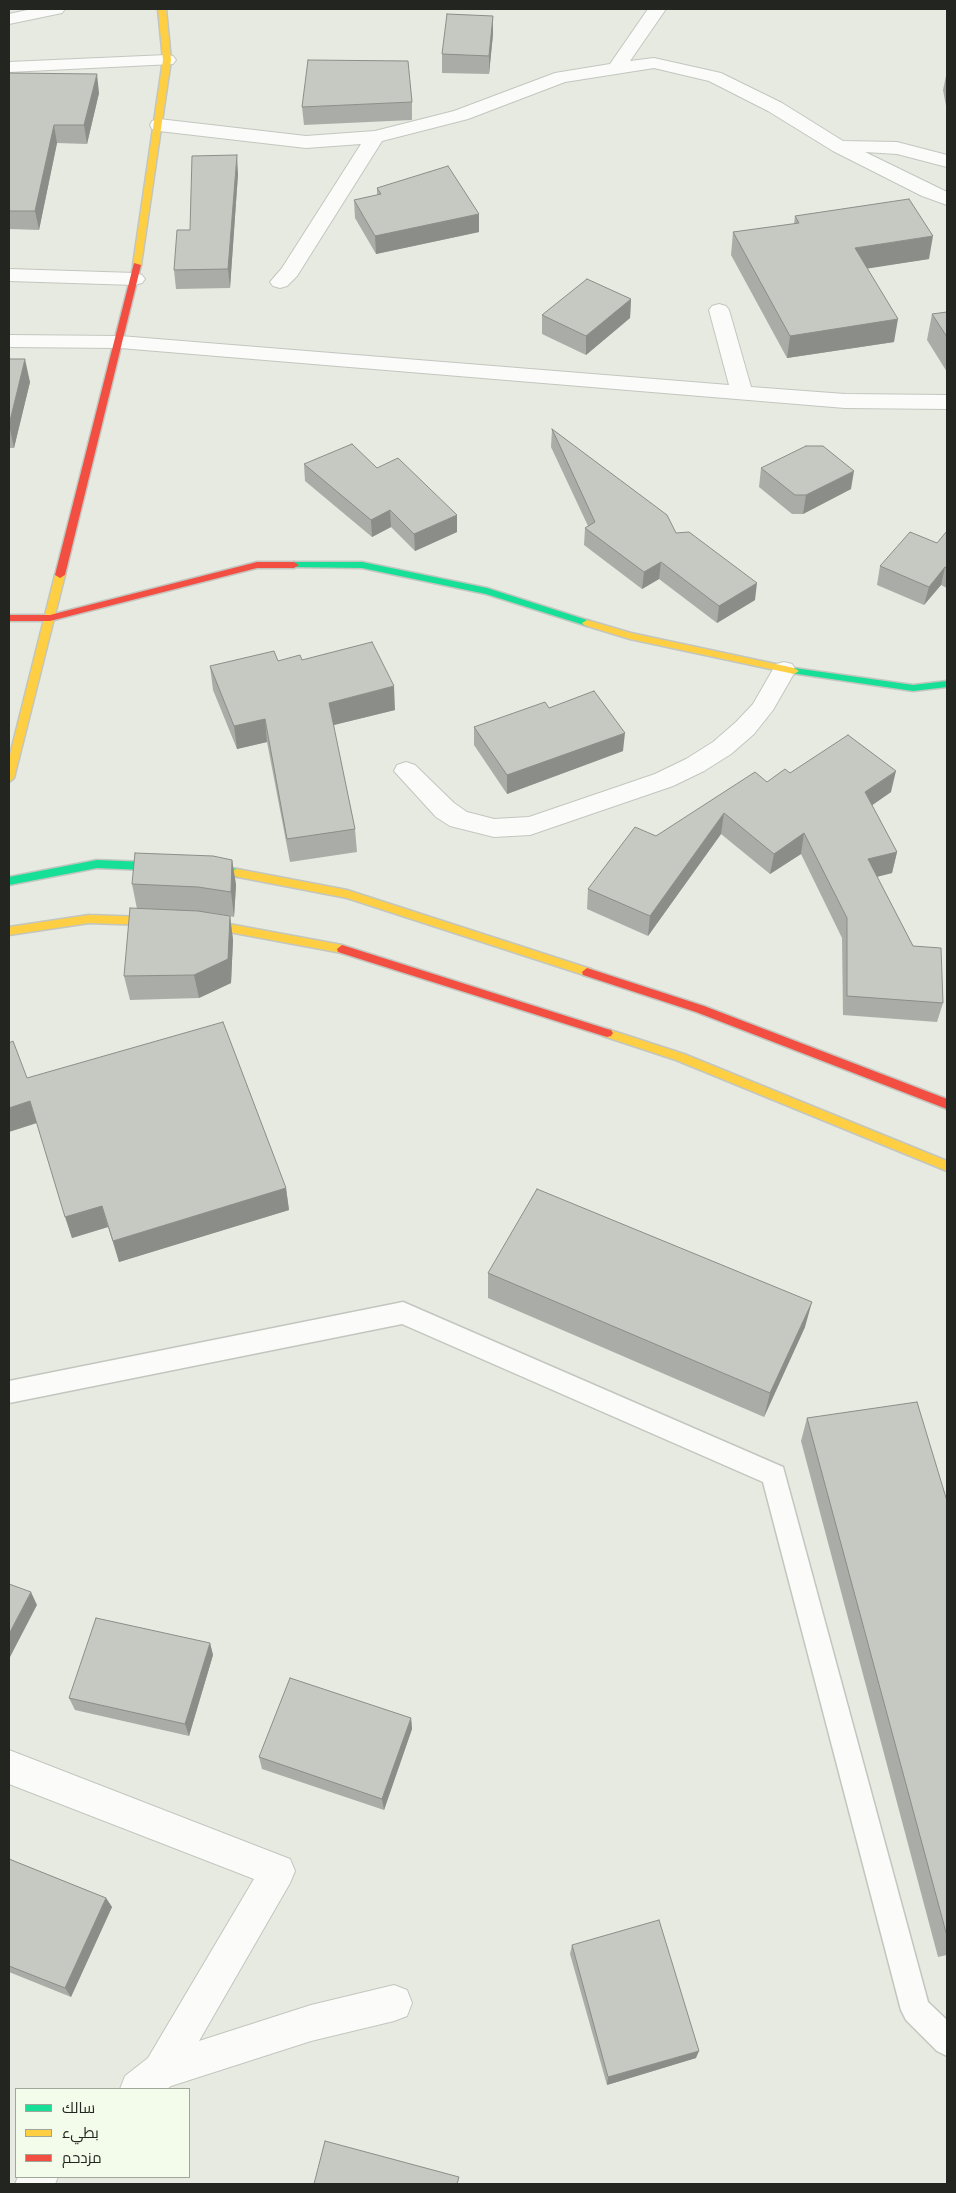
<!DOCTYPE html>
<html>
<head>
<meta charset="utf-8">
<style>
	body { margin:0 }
	#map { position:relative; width:956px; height:2193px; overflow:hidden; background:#e6eae1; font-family:"Space Grotesk",Cairo,sans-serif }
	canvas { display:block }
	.frame { position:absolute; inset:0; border:10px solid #232620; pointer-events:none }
	.legend { position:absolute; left:15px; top:2088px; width:175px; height:90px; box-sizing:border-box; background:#f3fcea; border:1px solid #a0a699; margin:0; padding:6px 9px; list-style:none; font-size:15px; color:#232620 }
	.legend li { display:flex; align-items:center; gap:10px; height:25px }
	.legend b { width:25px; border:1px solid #a0a699 }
</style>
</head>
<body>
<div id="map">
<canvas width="956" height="2193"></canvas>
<div class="frame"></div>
<ul class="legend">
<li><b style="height:6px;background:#16e098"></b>سالك</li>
<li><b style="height:6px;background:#ffcf43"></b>بطيء</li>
<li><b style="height:6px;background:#f24e42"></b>مزدحم</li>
</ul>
</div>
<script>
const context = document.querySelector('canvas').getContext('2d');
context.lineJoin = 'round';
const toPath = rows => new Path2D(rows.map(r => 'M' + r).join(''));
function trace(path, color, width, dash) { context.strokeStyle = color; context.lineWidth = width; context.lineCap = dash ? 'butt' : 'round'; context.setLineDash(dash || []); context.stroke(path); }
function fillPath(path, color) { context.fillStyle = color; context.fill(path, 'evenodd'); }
const lane = toPath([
	[403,1302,783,1467,928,2002,947,2020,947,2056,937,2051,906,2020,901,2010,763,1482,402,1324,9,1403,9,1381,403,1302]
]);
const street = toPath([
	[32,9,65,9,62,13,9,24,9,14,32,9],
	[648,9,666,9,630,61,654,58,721,73,782,103,843,141,897,142,947,155,947,167,897,154,865,152,947,192,947,205,922,196,833,151,768,111,709,81,654,68,565,82,468,119,382,141,297,276,287,286,280,288,273,286,270,282,282,268,361,144,306,148,159,131,152,129,150,125,152,121,159,119,306,136,375,131,454,111,555,73,610,64,648,9],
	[167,55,173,56,176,60,173,64,9,72,9,62,167,55],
	[9,269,135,273,142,275,145,279,142,283,135,285,9,281,9,269],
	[719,304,726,306,729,310,751,387,845,394,947,395,947,409,845,408,120,348,9,347,9,335,120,336,729,385,709,310,712,306,719,304],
	[784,662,792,664,796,670,773,710,754,734,731,754,704,771,673,786,530,835,494,837,450,826,436,817,394,771,397,765,406,762,415,765,454,803,467,812,494,819,529,817,655,774,686,759,713,742,736,722,753,704,776,664,784,662],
	[9,1750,290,1859,295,1871,290,1883,199,2041,311,2005,394,1985,407,1990,412,2003,407,2016,394,2021,311,2041,171,2086,167,2089,120,2089,125,2076,148,2058,254,1879,9,1784,9,1750],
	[18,2177,58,2177,55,2184,15,2184,18,2177]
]);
const fast = toPath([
	[294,562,362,562,487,588,590,621,592,623,587,626,486,594,362,568,291,567,291,563,294,562],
	[794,668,913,685,947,681,947,687,913,691,791,673,789,671,794,668],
	[97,860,217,865,241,870,242,873,237,877,217,873,97,868,9,885,9,877,97,860]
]);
const slow = toPath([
	[158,9,166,9,171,60,141,265,137,267,133,265,163,60,158,9],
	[60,572,65,575,14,778,9,782,9,759,55,575,60,572],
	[587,620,631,633,794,668,799,671,794,674,630,639,584,625,582,623,587,620],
	[237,869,347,890,591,969,592,972,587,976,347,898,233,876,232,873,233,870,237,869],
	[89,915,202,919,342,945,347,949,342,953,202,927,89,923,9,935,9,927,89,915],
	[607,1029,684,1054,947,1161,947,1171,676,1060,603,1036,601,1033,603,1030,607,1029]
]);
const jam = toPath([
	[134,263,141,265,65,575,60,578,55,575,134,263],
	[257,562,294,562,299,565,294,568,257,568,50,621,9,621,9,615,50,615,257,562],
	[342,945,607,1029,611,1030,613,1033,611,1036,607,1037,338,952,337,949,342,945],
	[587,968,704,1006,947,1099,947,1109,696,1012,583,975,582,972,587,968]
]);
const wall = toPath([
	[493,16,493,34,489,74,442,73,442,54],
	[947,71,947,111,943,90],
	[9,73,99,93,87,144,57,143,39,230,9,229],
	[412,102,412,120,304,125,302,107],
	[238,174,230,288,176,289,174,270,190,230],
	[377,188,479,214,479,232,376,254,355,218,354,200,377,195],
	[795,216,929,259,867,268,894,342,787,358,731,255,733,232,794,224],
	[631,299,630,318,586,355,542,334,542,315],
	[947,312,947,372,927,340,932,314],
	[9,359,30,382,14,448,9,448],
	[552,429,676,533,755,600,717,623,659,579,642,589,584,545,585,528,588,526,551,447],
	[304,464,377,468,457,532,415,551,391,527,372,537,305,481],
	[761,468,851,489,803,514,792,514,759,487],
	[947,531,947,588,941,585,924,605,877,585,880,566,937,543],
	[302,660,395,710,333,725,355,829,357,852,290,862,267,742,237,749,213,690,210,666,278,661],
	[549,708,623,751,507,794,474,745,474,727],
	[790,773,891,792,872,805,897,852,892,873,877,877,943,1003,937,1022,843,1015,842,938,801,854,770,874,721,834,648,936,587,909,588,889,656,836,767,782],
	[232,860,236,885,234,917,202,911,230,916,233,940,231,983,199,998,130,1000,124,976,137,909,132,884],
	[27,1078,286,1188,289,1210,119,1262,108,1227,72,1238,37,1123],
	[488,1273,805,1327,764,1417,488,1298],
	[807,1418,947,1501,947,1955,938,1957,801,1441],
	[210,1643,213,1655,189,1736,75,1710,69,1698],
	[411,1718,412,1729,384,1810,262,1769,259,1757],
	[9,1859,106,1898,112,1907,71,1997,9,1972],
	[572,1945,696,2058,607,2085,570,1954]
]);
const shadedWall = toPath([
	[493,16,493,34,489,74,489,56],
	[97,74,99,93,87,144,84,125],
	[54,125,57,143,39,230,35,211],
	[237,155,238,174,230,288,228,269],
	[479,214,479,232,376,254,375,236],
	[933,236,929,259,852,271,855,248],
	[631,299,630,318,586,355,586,336],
	[898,319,894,342,787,358,790,336],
	[25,359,30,382,14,448,9,425],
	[854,471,851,489,803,514,806,495],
	[390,510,391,527,372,537,371,520],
	[457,515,457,532,415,551,414,534],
	[661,562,659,579,642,589,644,572],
	[945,567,941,585,924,605,929,587],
	[757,583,755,600,717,623,719,606],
	[394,686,395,710,330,726,329,703],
	[265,719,267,742,237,749,234,726],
	[625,733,623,751,507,794,507,775],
	[896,771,891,792,861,813,865,792],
	[724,813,721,834,648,936,650,916],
	[804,833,801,854,770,874,774,854],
	[897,852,892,873,863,880,868,859],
	[232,860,236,885,234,917,231,892],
	[230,916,233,940,231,983,199,998,194,975],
	[30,1101,37,1123,9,1132,9,1108],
	[286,1188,289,1210,119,1262,113,1241],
	[102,1206,108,1227,72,1238,65,1217],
	[812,1302,805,1327,764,1417,770,1393],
	[31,1592,37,1605,9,1659,9,1634],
	[210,1643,213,1655,189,1736,185,1724],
	[411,1718,412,1729,384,1810,382,1799],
	[106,1898,112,1907,71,1997,65,1988],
	[699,2051,696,2058,607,2085,608,2077]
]);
const building = toPath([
	[447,14,493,16,489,56,442,54,447,14],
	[308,60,408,61,412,102,302,107,308,60],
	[9,73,97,74,84,125,54,125,35,211,9,211,9,73],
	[237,155,228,269,174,270,177,230,190,230,192,156,237,155],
	[448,166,479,214,375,236,354,200,381,194,377,188,448,166],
	[909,199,933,236,855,248,898,319,790,336,733,232,799,223,795,216,909,199],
	[587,279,631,299,586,336,542,315,587,279],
	[947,312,947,337,932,314,947,312],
	[9,359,25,359,9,425,9,359],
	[552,429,667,515,676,533,689,532,757,583,719,606,661,562,644,572,585,528,595,522,552,429],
	[352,444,377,468,398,458,457,515,414,534,390,510,371,520,304,464,352,444],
	[806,446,823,446,854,471,806,495,795,495,761,468,806,446],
	[947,531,947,568,945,567,929,587,880,566,910,532,937,543,947,531],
	[372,642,394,686,329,703,355,829,287,839,265,719,234,726,210,666,274,651,278,661,300,655,302,660,372,642],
	[594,691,625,733,507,775,474,727,545,702,549,708,594,691],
	[848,735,896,771,865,792,897,852,868,859,913,946,941,948,943,1003,847,996,847,918,804,833,774,854,724,813,650,916,588,889,635,827,656,836,755,772,767,782,785,769,790,773,848,735],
	[135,853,213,856,232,860,231,892,198,887,132,884,135,853],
	[130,908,198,911,230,916,228,959,194,975,124,976,130,908],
	[223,1022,286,1188,113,1241,102,1206,65,1217,30,1101,9,1108,9,1043,13,1041,27,1078,223,1022],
	[537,1189,812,1302,770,1393,488,1273,537,1189],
	[917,1402,947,1501,947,1936,807,1418,917,1402],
	[9,1584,31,1592,9,1634,9,1584],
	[96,1618,210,1643,185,1724,69,1698,96,1618],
	[290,1678,411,1718,382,1799,259,1757,290,1678],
	[9,1859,106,1898,65,1988,9,1966,9,1859],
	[659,1920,699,2051,608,2077,572,1945,659,1920],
	[325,2141,459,2177,457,2184,314,2184,325,2141]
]);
trace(lane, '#c3c6bf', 3);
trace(street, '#c3c6bf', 2);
trace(fast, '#c3c6bf', 3);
trace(slow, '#c3c6bf', 3);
trace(jam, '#c3c6bf', 3);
fillPath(lane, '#fbfcfa');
fillPath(street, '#fbfcfa');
fillPath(fast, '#16e098');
fillPath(slow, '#ffcf43');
fillPath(jam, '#f24e42');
fillPath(wall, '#aaada7');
fillPath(shadedWall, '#8b8d88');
fillPath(building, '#c6c9c2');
trace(building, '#8b8d88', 1);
</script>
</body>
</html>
